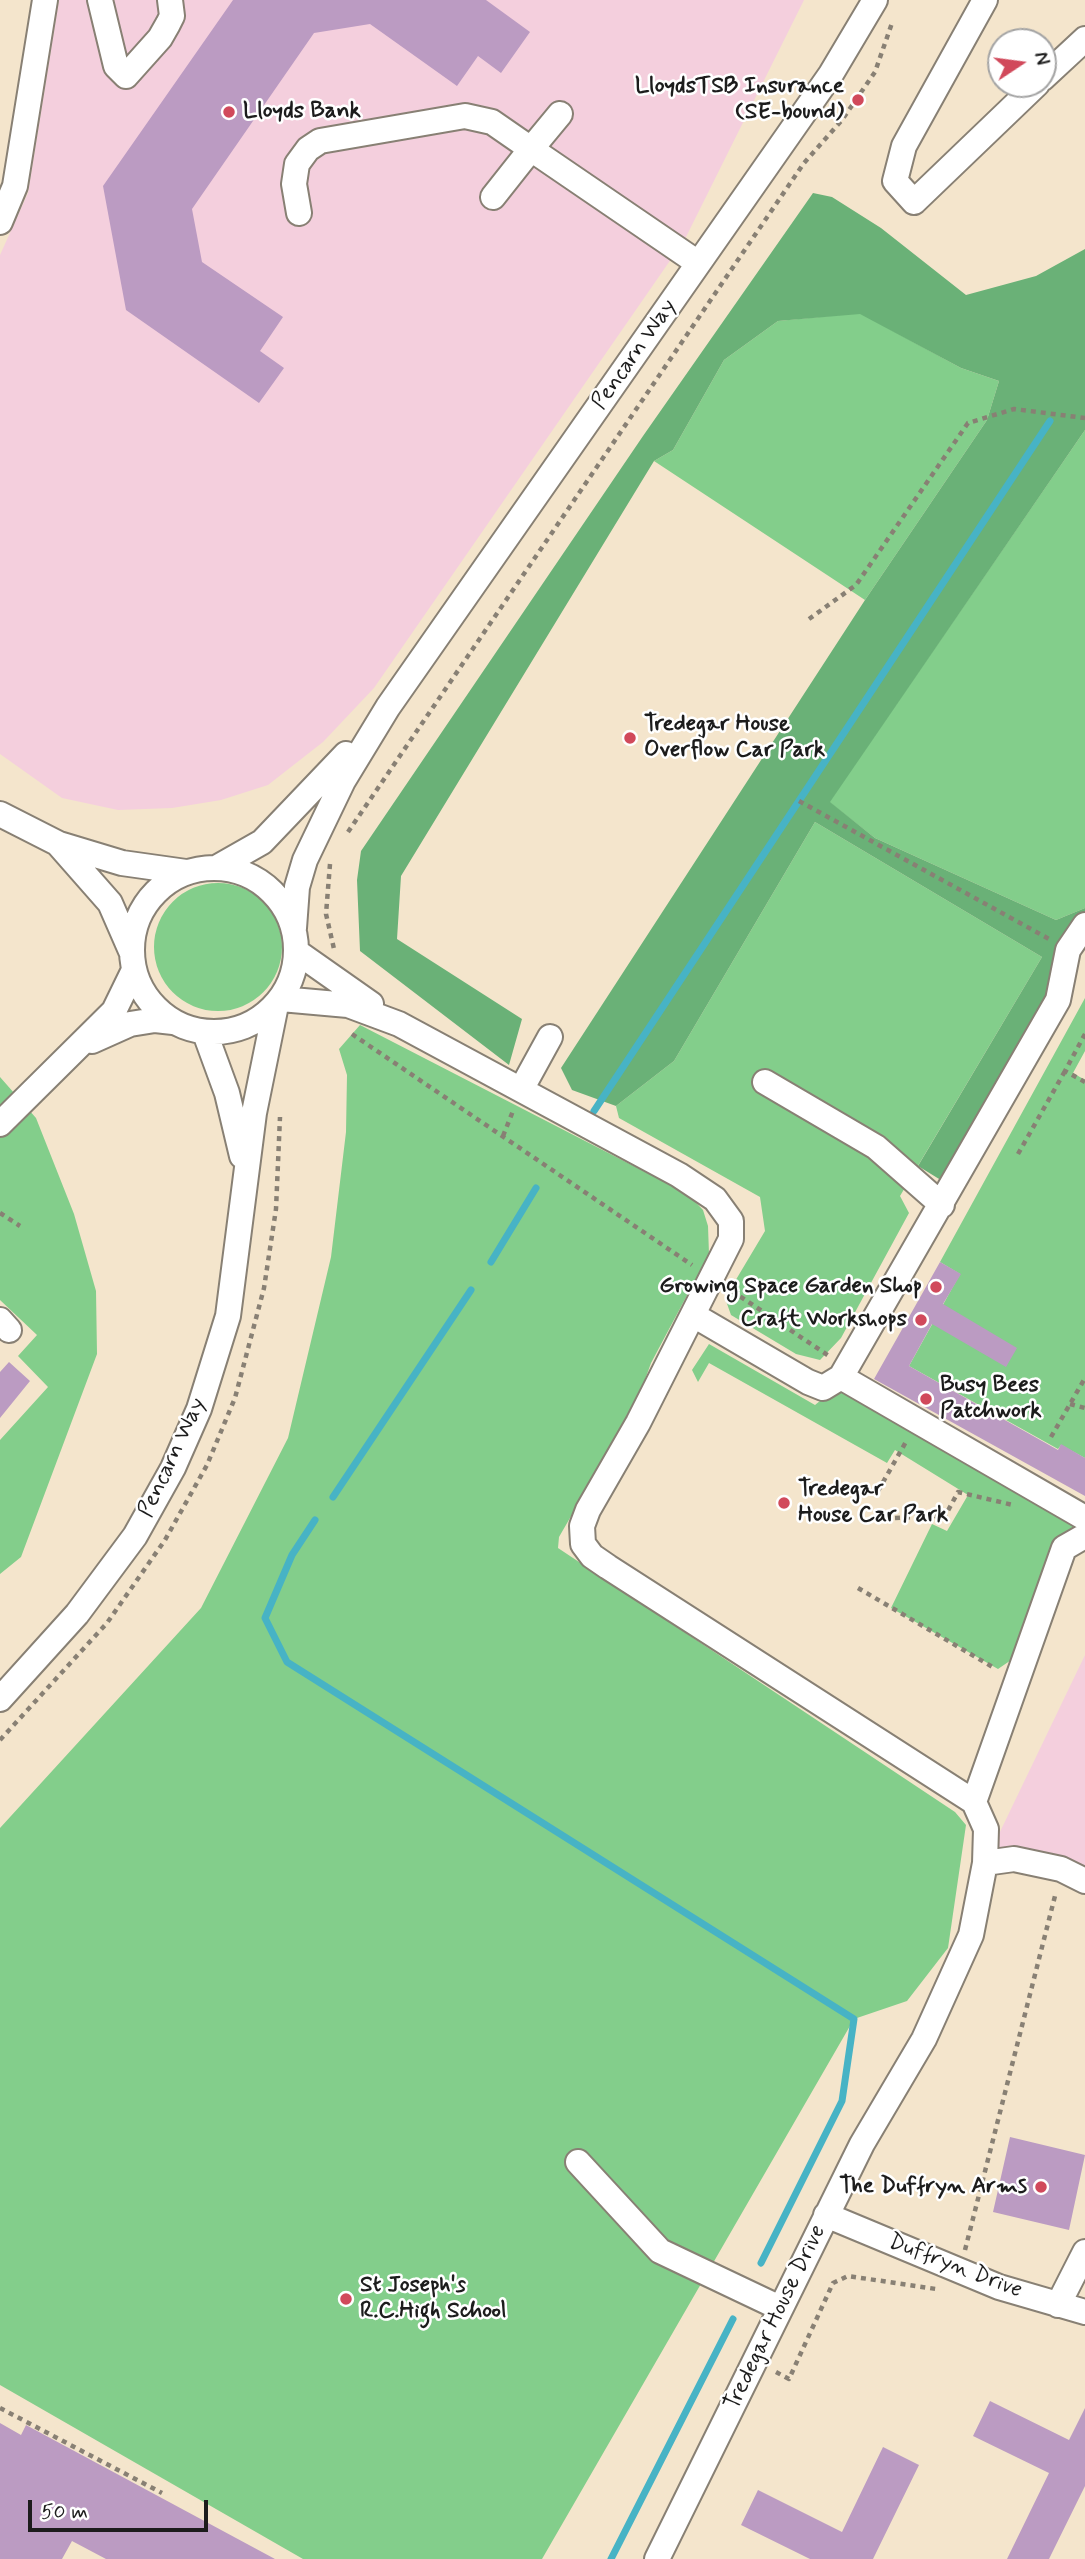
<!DOCTYPE html>
<html>
<head>
<meta charset="utf-8">
<style>
	body { margin:0 }
	#map { position:relative; width:1085px; height:2559px; overflow:hidden; background:#f4e5cc; font-family:Mynerve,sans-serif }
	canvas { display:block }
	.north { position:absolute; left:987px; top:28px; width:70px; height:70px; box-sizing:border-box; background:#fff; border:2px solid #a4a4a4; border-radius:50%; rotate:77deg; font-size:19px; font-weight:700; line-height:28px; text-align:center; color:#1c1c1c }
	.north::after { content:''; display:block; margin:auto; width:24px; height:32px; background:#d1495b; clip-path:polygon(50% 0,100% 100%,50% 72%,0 100%) }
	.scale { position:absolute; left:28px; top:2500px; width:180px; height:32px; box-sizing:border-box; border:4px solid #1c1c1c; border-top:0; padding-left:9px; font-size:21px; line-height:24px; white-space:nowrap; color:#1c1c1c; -webkit-text-stroke:5px #fff; paint-order:stroke }
</style>
</head>
<body>
<div id="map">
<canvas width="1085" height="2559"></canvas>
<div class="north">N</div>
<div class="scale">50 m</div>
</div>
<script>
const context = document.querySelector('canvas').getContext('2d');
context.lineJoin = 'round';
function fillPath(path, color) { context.fillStyle = color; context.fill(path, 'evenodd'); }
const toPath = rows => new Path2D(rows.map(r => 'M' + r).join(''));
function trace(path, color, width, dash) { context.strokeStyle = color; context.lineWidth = width; context.lineCap = dash ? 'butt' : 'round'; context.setLineDash(dash || []); context.stroke(path); }
function label(font, color, halo, rows, align = 'center') {
  context.font = font + ' Mynerve,sans-serif'; context.lineWidth = 5; context.setLineDash([]); context.textBaseline = 'middle'; context.strokeStyle = halo; context.fillStyle = color; for (const [text, x, y, turn = 0] of rows) {
    context.save(); context.translate(x, y); context.rotate((+turn || 0) * Math.PI / 180); context.textAlign = isNaN(turn) ? turn : align; if (halo) context.strokeText(text, 0, 0); context.fillText(text, 0, 0); context.restore();
  }
}
const built = toPath([
	[59,0,804,0,685,239,374,688,323,742,268,785,221,800,172,808,118,810,62,798,0,754,0,255,28,193],
	[1085,1655,1085,1881,985,1863]
]);
const green = toPath([
	[860,313,961,368,999,381,987,420,865,600,654,461,673,450,724,360,778,321],
	[1085,430,1085,908,1056,920,875,838,829,802],
	[815,822,1042,957,900,1196,909,1213,841,1338,820,1360,796,1354,731,1315,725,1298,765,1231,760,1197,619,1118,616,1106,674,1061],
	'154 947a64 64 0 1 1 128 0a64 64 0 1 1-128 0Z',
	[1085,998,1085,1051,1073,1073,1085,1080,1085,1458,1061,1445,1058,1449,909,1366,960,1274,940,1262],
	[360,1025,688,1194,703,1210,708,1226,709,1254,651,1363,637,1402,559,1537,558,1548,955,1812,966,1825,948,1948,907,2001,854,2019,542,2559,303,2559,0,2385,0,1828,201,1608,288,1438,331,1257,346,1132,347,1075,339,1049],
	[0,1077,36,1118,74,1214,96,1291,97,1354,21,1557,0,1574,0,1440,48,1387,18,1356,37,1335,0,1300],
	[709,1344,815,1405,832,1391,842,1386,1075,1525,1049,1554,1017,1656,998,1669,891,1608,932,1524,947,1531,968,1495,895,1450,887,1463,709,1363,698,1382,692,1370]
]);
const forest = toPath([
	[813,193,832,197,881,228,966,295,1036,276,1085,249,1085,430,830,802,875,838,1056,920,1085,908,1085,940,944,1182,918,1166,1042,957,815,822,674,1061,616,1106,572,1090,561,1068,865,600,987,420,999,381,961,368,860,314,778,321,724,360,673,450,654,461,401,876,397,939,522,1019,509,1065,360,951,357,880,361,851,643,436]
]);
const stream = toPath([
	[594,1111,1050,421],
	[491,1262,536,1188],
	[333,1497,471,1290],
	[315,1520,292,1555,265,1618,287,1662,854,2019,842,2101,761,2263],
	[611,2559,733,2319]
]);
const building = toPath([
	[233,0,486,0,530,32,501,73,478,56,457,86,370,24,314,33,192,209,202,262,283,317,260,351,284,368,259,403,126,310,103,186],
	[940,1262,961,1274,943,1304,1017,1348,1006,1367,932,1324,909,1366,1058,1450,1061,1444,1085,1458,1085,1496,874,1379],
	[9,1362,30,1381,0,1418,0,1372],
	[1010,2137,1085,2155,1069,2230,993,2212],
	[990,2401,1069,2440,1085,2408,1085,2486,1049,2559,1007,2559,1049,2473,973,2436],
	[0,2423,21,2435,26,2425,275,2559,106,2559,72,2541,62,2559,0,2559],
	[883,2447,919,2465,873,2559,810,2559,741,2525,758,2490,842,2532]
]);
const path = toPath([
	[809,619,856,585,968,423,1014,409,1085,418],
	[799,801,1049,939],
	[348,832,804,163,842,120,875,72,892,23],
	[330,864,326,914,334,949],
	[352,1034,692,1265],
	[1085,1034,1065,1071,1085,1082],
	[503,1136,513,1111],
	[1018,1154,1065,1071],
	[0,1213,20,1226],
	[732,1291,829,1356],
	[1070,1404,1085,1408],
	[1051,1437,1085,1378],
	[878,1491,907,1440],
	[895,1518,935,1516,943,1520,958,1492,1013,1505],
	[858,1588,996,1669],
	[0,1740,107,1623,165,1540,207,1465,235,1398,264,1288,276,1209,280,1117],
	[965,2250,1056,1892],
	[776,2372,789,2379,833,2283,848,2276,936,2289],
	[0,2408,162,2493]
]);
const minor = toPath([
	[100,0,116,66,126,76,160,38,168,24,172,16,170,0],
	[985,0,904,146,895,181,914,202,1037,84],
	[1043,78,1085,39],
	[493,197,531,149,698,263],
	[299,213,294,184,297,164,308,149,320,141,465,116,492,122,531,149,560,114],
	[0,222,15,186,45,0],
	[0,814,59,844,122,863,186,872],
	[59,845,110,903,131,951],
	[218,867,262,842,346,754],
	'132 950a82 82 0 1 1 164 0a82 82 0 1 1-164 0Z',
	[294,928,297,887,305,860,343,781,388,707,831,74,875,0],
	[297,952,371,1004],
	[281,999,348,1005,399,1024,679,1175,715,1199,731,1221,731,1239,638,1423,588,1510,582,1526,583,1544,592,1556,608,1567,974,1802,986,1829,985,1863],
	[205,1033,227,1093,242,1156],
	[92,1041,130,1024,155,1020,173,1022],
	[765,1082,876,1147,942,1205],
	[522,1088,550,1037],
	[0,1124,114,1011,134,970],
	[695,1316,808,1382,823,1388,841,1377,1058,1000,1068,950,1085,925],
	[0,1320,9,1330],
	[841,1377,1085,1518],
	[0,1699,77,1614,135,1536,173,1468,199,1409,228,1316,254,1113,276,1005],
	[974,1802,1064,1548,1085,1536],
	[578,2162,660,2251,780,2308],
	[826,2215,999,2287,1085,2312],
	[1058,2305,1085,2252],
	[657,2559,862,2144,924,2039,971,1935,985,1863,1014,1859,1061,1869,1085,1881]
]);
const markers = [
	[858,100,7,"#d1495b"],
	[229,112,7,"#d1495b"],
	[630,738,7,"#d1495b"],
	[936,1287,7,"#d1495b"],
	[921,1320,7,"#d1495b"],
	[926,1399,7,"#d1495b"],
	[784,1503,7,"#d1495b"],
	[1041,2187,7,"#d1495b"],
	[346,2299,7,"#d1495b"]
];
const poiNames = [
	["LloydsTSB Insurance",844,87,"right"],
	["(SE-bound)",844,113,"right"],
	["Lloyds Bank",243,112],
	["Tredegar House",644,725],
	["Overflow Car Park",644,751],
	["Growing Space Garden Shop",922,1287,"right"],
	["Craft Workshops",907,1320,"right"],
	["Busy Bees",940,1386],
	["Patchwork",940,1412],
	["Tredegar",798,1490],
	["House Car Park",798,1516],
	["The Duffryn Arms",1027,2187,"right"],
	["St Joseph's",360,2286],
	["R.C.High School",360,2312]
];
const streetNames = [
	["Pencarn Way",635,355,-55],
	["Pencarn Way",173,1458,-65],
	["Duffryn Drive",955,2267,21],
	["Tredegar House Drive",776,2318,-64]
];
fillPath(built, '#f4cfdd');
fillPath(green, '#83ce8b');
fillPath(forest, '#6ab177');
trace(stream, '#47b3c5', 7);
fillPath(building, '#bb9bc2');
trace(minor, '#888074', 28);
trace(path, '#888074', 4.5, [5, 5]);
trace(minor, '#fff', 24);
for (const [x, y, r, color] of markers) { const dot = new Path2D(); dot.arc(x, y, r, 0, 2 * Math.PI); context.fillStyle = color; context.fill(dot); trace(dot, '#fff', 2.5); }
label('bold 23px', '#1c1c1c', '#fff', poiNames, 'left');
label('23px', '#1c1c1c', '#fff', streetNames);
</script>
</body>
</html>
